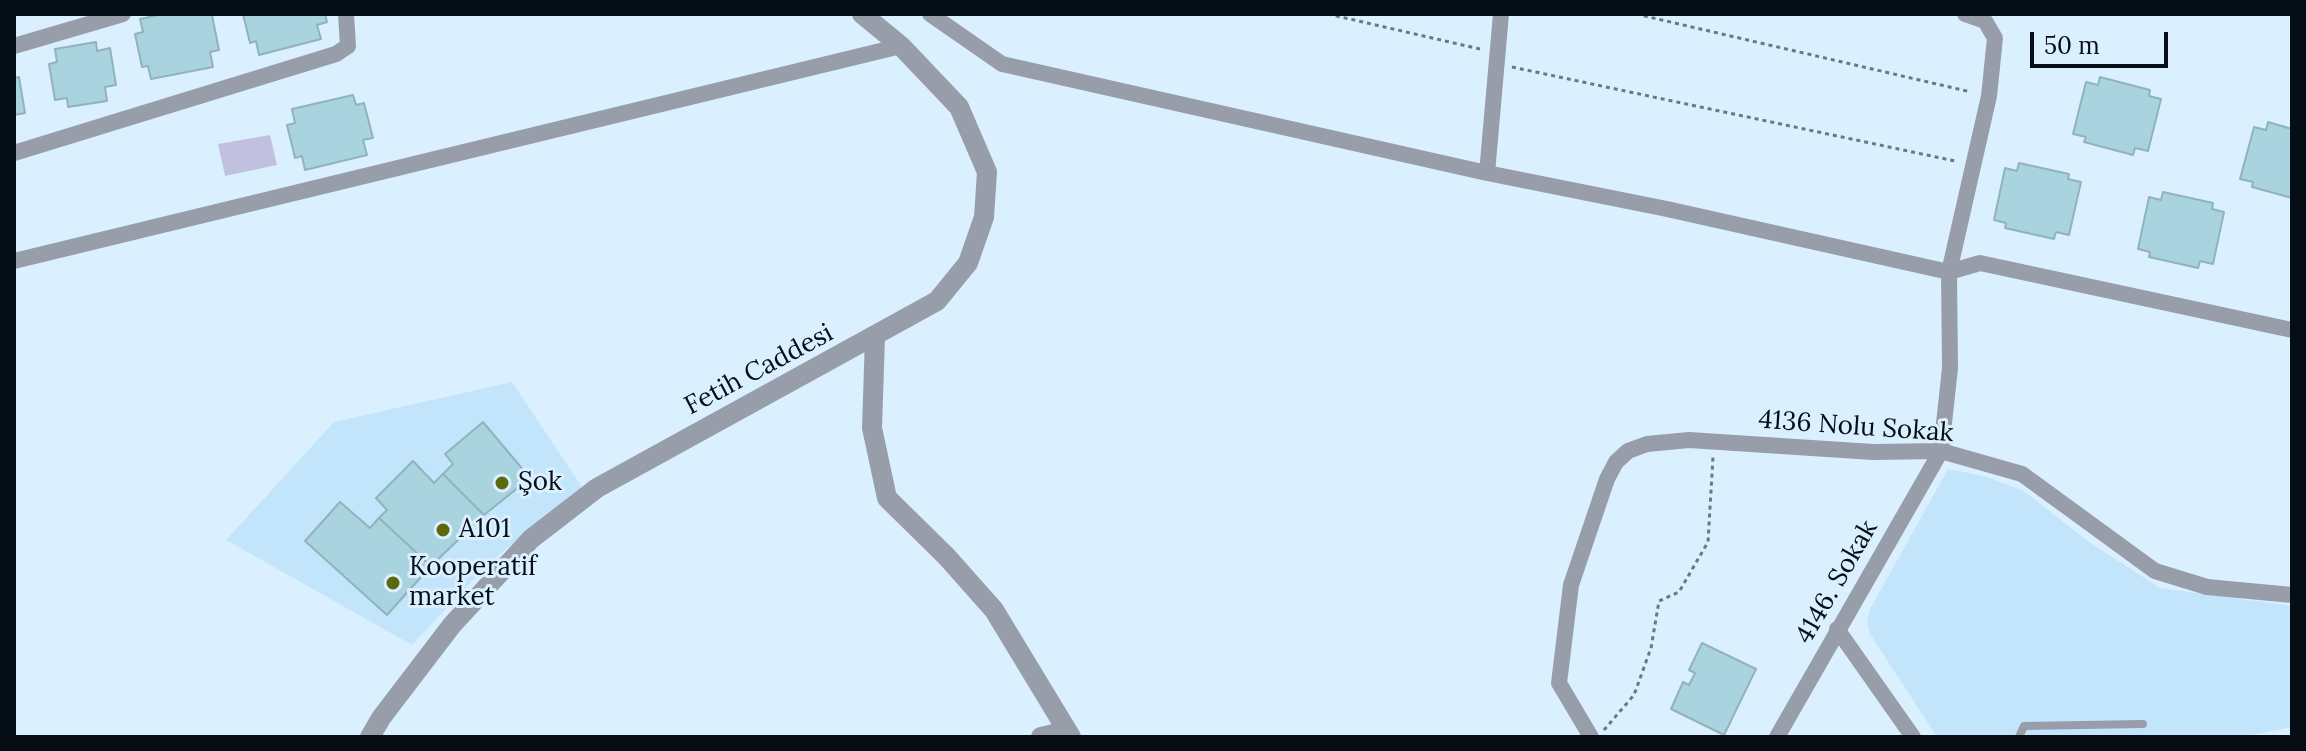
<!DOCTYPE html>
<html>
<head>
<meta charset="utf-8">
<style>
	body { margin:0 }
	#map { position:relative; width:2306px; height:751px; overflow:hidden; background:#dbf0ff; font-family:Lora,serif }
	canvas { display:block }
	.frame { position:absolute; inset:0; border:16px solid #050e14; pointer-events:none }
	.scale { position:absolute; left:2030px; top:32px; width:138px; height:36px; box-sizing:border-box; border:4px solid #050e14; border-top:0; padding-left:10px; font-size:24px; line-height:28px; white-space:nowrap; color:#050e14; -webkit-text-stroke:6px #dbf0ff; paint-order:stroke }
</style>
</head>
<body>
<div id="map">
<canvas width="2306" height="751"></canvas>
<div class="frame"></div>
<div class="scale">50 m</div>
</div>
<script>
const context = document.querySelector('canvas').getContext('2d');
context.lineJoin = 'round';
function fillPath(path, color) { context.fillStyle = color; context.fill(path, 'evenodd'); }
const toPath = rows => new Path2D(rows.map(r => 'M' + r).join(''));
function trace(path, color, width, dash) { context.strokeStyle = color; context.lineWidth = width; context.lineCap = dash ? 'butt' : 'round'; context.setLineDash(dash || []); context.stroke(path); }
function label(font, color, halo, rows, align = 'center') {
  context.font = font + ' Lora,serif'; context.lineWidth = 6; context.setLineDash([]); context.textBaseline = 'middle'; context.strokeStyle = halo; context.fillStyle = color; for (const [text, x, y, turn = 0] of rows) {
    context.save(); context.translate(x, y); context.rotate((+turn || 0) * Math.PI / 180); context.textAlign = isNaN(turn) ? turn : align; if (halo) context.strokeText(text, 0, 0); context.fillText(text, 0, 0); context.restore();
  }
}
const built = toPath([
	[512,382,582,487,489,563,412,645,226,540,334,422],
	[1948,469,1984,476,2024,491,2089,542,2160,588,2292,606,2292,727,2241,737,1937,737,1870,634,1867,621,1870,609]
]);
const green = toPath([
	[270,135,277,165,225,176,218,144]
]);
const building = toPath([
	[163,14,212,15,219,50,210,52,213,67,151,79,148,66,142,67,135,34,143,32,140,19,163,14],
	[243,14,325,14,327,22,317,25,321,39,259,55,256,41,250,43,243,14],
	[96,42,97,51,110,48,116,85,105,87,107,101,68,107,67,98,55,100,49,64,57,62,55,49,96,42],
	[19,77,25,113,14,115,14,78,19,77],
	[2100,77,2150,90,2149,96,2161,99,2148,151,2135,148,2133,155,2084,142,2086,137,2073,134,2086,82,2098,85,2100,77],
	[353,95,356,105,364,103,373,138,363,140,367,155,305,170,302,156,295,158,287,125,295,123,292,109,353,95],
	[2268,122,2292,129,2292,198,2252,187,2253,182,2240,179,2254,127,2266,130,2268,122],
	[2019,163,2069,174,2068,179,2081,182,2069,235,2056,232,2054,239,2005,228,2006,223,1994,220,2005,168,2017,171,2019,163],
	[2163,192,2213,203,2212,209,2224,212,2213,264,2200,261,2198,268,2149,257,2150,252,2138,249,2149,197,2161,200,2163,192],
	[483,422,530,478,484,515,443,474,453,464,445,454,483,422],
	[413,461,434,483,443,474,484,515,431,566,379,518,387,510,376,498,413,461],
	[340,502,370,528,379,518,431,566,387,615,305,541,340,502],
	[1702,643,1756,669,1724,735,1671,709,1683,682,1689,685,1695,673,1689,670,1702,643]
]);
const path = toPath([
	[1328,14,1480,49],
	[1636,14,1971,92],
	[1512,67,1955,161],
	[1604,730,1634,695,1651,648,1659,601,1679,592,1708,542,1713,457]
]);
const service = toPath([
	[2019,737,2024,726,2143,724]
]);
const minor = toPath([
	[930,14,1002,64,1487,173,1667,209,1949,272,1980,263,2292,330],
	[14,46,123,14],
	[14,153,336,54,348,46,346,14],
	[1487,173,1501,14],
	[14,261,901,46],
	[1837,629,1913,737],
	[1591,737,1559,683,1571,585,1607,479,1616,462,1628,451,1647,444,1689,440,1873,452,1941,451,2022,474,2155,571,2207,587,2292,595],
	[1777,737,1941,451,1950,368,1949,272,1989,96,1995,38,1985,21,1965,14]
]);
const tertiary = toPath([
	[875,337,872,428,887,498,947,557,994,610,1071,737],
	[370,737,381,718,452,625,531,539,597,488,937,301,968,263,984,217,987,172,959,107,901,46,862,14],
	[1041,737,1066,731]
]);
const markers = [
	[502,483,8,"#5c680d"],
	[443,530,8,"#5c680d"],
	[393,583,8,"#5c680d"]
];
const streetNames = [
	["Fetih Caddesi",759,370,-28],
	["4136 Nolu Sokak",1856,427,4],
	["4146. Sokak",1837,582,-60]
];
const poiNames = [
	["Şok",518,483],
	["A101",459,530],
	["Kooperatif",409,568],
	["market",409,598]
];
fillPath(built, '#c3e5fc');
fillPath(green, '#c1c1df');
fillPath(building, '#a9d3de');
trace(building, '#91b3bb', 2);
trace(path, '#6a7883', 3, [4, 4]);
trace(service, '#989ea9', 8);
trace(minor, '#989ea9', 16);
trace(tertiary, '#989ea9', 20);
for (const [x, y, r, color] of markers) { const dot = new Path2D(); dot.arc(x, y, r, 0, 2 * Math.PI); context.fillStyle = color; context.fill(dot); trace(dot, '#dbf0ff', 3); }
label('26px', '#050e14', '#dbf0ff', streetNames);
label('26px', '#050e14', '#dbf0ff', poiNames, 'left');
</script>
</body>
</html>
